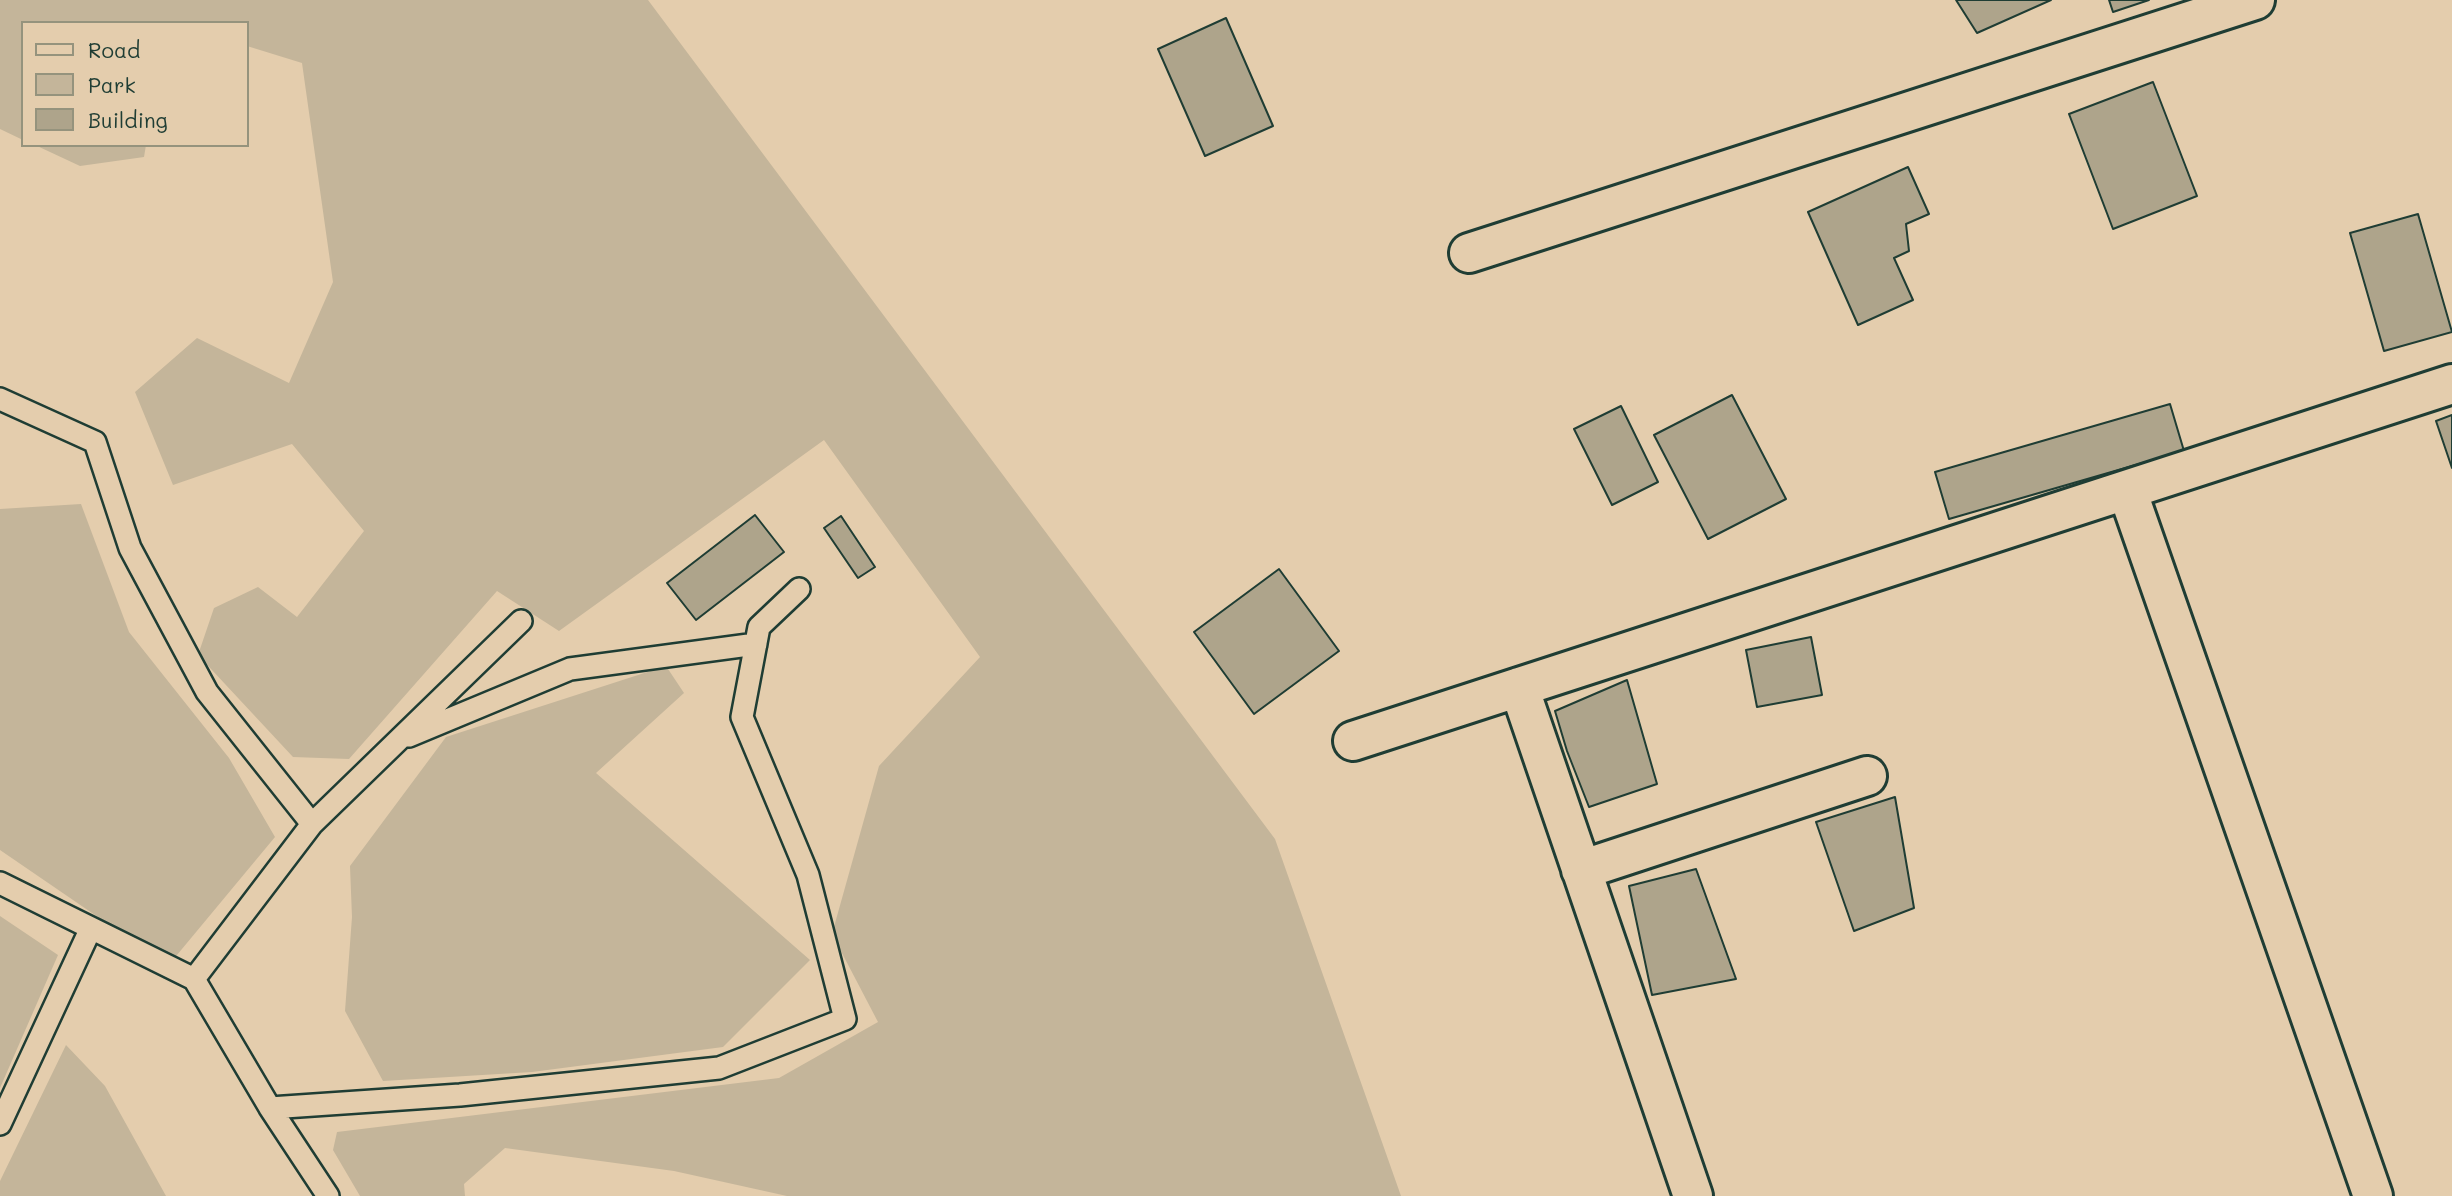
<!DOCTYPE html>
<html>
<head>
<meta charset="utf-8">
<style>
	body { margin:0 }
	#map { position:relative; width:2452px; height:1196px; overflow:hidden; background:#e4cdad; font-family:Mali,sans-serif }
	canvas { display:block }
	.legend { position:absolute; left:21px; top:21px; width:228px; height:126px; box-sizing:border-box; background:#e4cdad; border:2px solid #95937d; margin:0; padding:9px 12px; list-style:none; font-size:21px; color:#1f3d34 }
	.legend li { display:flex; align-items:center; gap:14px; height:35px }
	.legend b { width:35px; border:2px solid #95937d }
</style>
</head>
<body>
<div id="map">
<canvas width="2452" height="1196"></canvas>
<ul class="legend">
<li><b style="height:9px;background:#e4cdad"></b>Road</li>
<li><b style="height:19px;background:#c4b59a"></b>Park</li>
<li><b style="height:19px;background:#aea48b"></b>Building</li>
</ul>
</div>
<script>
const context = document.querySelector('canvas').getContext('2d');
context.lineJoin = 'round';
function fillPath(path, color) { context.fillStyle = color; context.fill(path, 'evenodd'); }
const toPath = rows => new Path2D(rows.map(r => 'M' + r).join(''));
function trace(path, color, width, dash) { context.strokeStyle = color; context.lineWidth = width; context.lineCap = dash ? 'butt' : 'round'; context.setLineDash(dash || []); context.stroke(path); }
const green = toPath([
	[0,0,648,0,1275,839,1401,1196,787,1196,674,1171,505,1148,464,1184,465,1196,360,1196,333,1150,337,1132,779,1078,878,1022,832,934,879,766,980,657,824,440,559,631,497,591,349,759,293,757,198,655,214,608,258,587,297,617,364,531,292,444,173,485,135,392,197,338,289,383,333,282,302,63,247,46,247,23,23,23,23,140,0,129],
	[35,145,146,145,144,157,80,166],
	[81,504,129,632,229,758,275,837,172,961,111,926,0,850,0,509],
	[666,666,684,693,596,773,810,960,723,1047,532,1072,383,1081,345,1011,352,917,350,866,446,737],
	[0,916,58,955,0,1088],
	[66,1045,105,1086,166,1196,0,1196,0,1181]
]);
const building = toPath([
	[1956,0,2051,0,1977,33,1956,0],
	[2109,0,2149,0,2113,12,2109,0],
	[1226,18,1273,126,1205,156,1158,49,1226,18],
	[2153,82,2197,196,2113,229,2069,114,2153,82],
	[1908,167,1929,214,1906,224,1909,251,1894,258,1913,300,1858,325,1808,212,1908,167],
	[2418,214,2452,332,2384,351,2350,233,2418,214],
	[1732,395,1786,499,1708,539,1654,435,1732,395],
	[2170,404,2184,451,1949,519,1935,472,2170,404],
	[1621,406,1658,482,1612,505,1574,429,1621,406],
	[2452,415,2452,468,2436,421,2452,415],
	[755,515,784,552,696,620,667,583,755,515],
	[841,516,875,567,858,578,824,528,841,516],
	[1279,569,1339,651,1254,714,1194,632,1279,569],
	[1811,637,1822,695,1757,707,1746,650,1811,637],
	[1627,680,1657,784,1589,807,1567,751,1555,711,1627,680],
	[1895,797,1914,908,1854,931,1816,822,1895,797],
	[1696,869,1736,979,1652,995,1629,886,1696,869]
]);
const service = toPath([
	[0,399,95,442,130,548,207,692,312,824],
	[409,736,570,669,756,644],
	[0,883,194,979,270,1108,328,1196],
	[194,979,312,824,521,621],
	[270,1108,460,1095,719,1068,845,1019,808,875,742,717,759,627,799,589],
	[0,1124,91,928]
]);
const minor = toPath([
	[1469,253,2255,0],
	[2127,490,2373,1196],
	[1519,687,1693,1196],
	[1353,741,2452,384],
	[1581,870,1867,776]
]);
fillPath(green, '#c4b59a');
fillPath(building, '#aea48b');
trace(building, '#1f3d34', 2);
trace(service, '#1f3d34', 26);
trace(minor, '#1f3d34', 44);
trace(service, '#e4cdad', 21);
trace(minor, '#e4cdad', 38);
</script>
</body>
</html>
